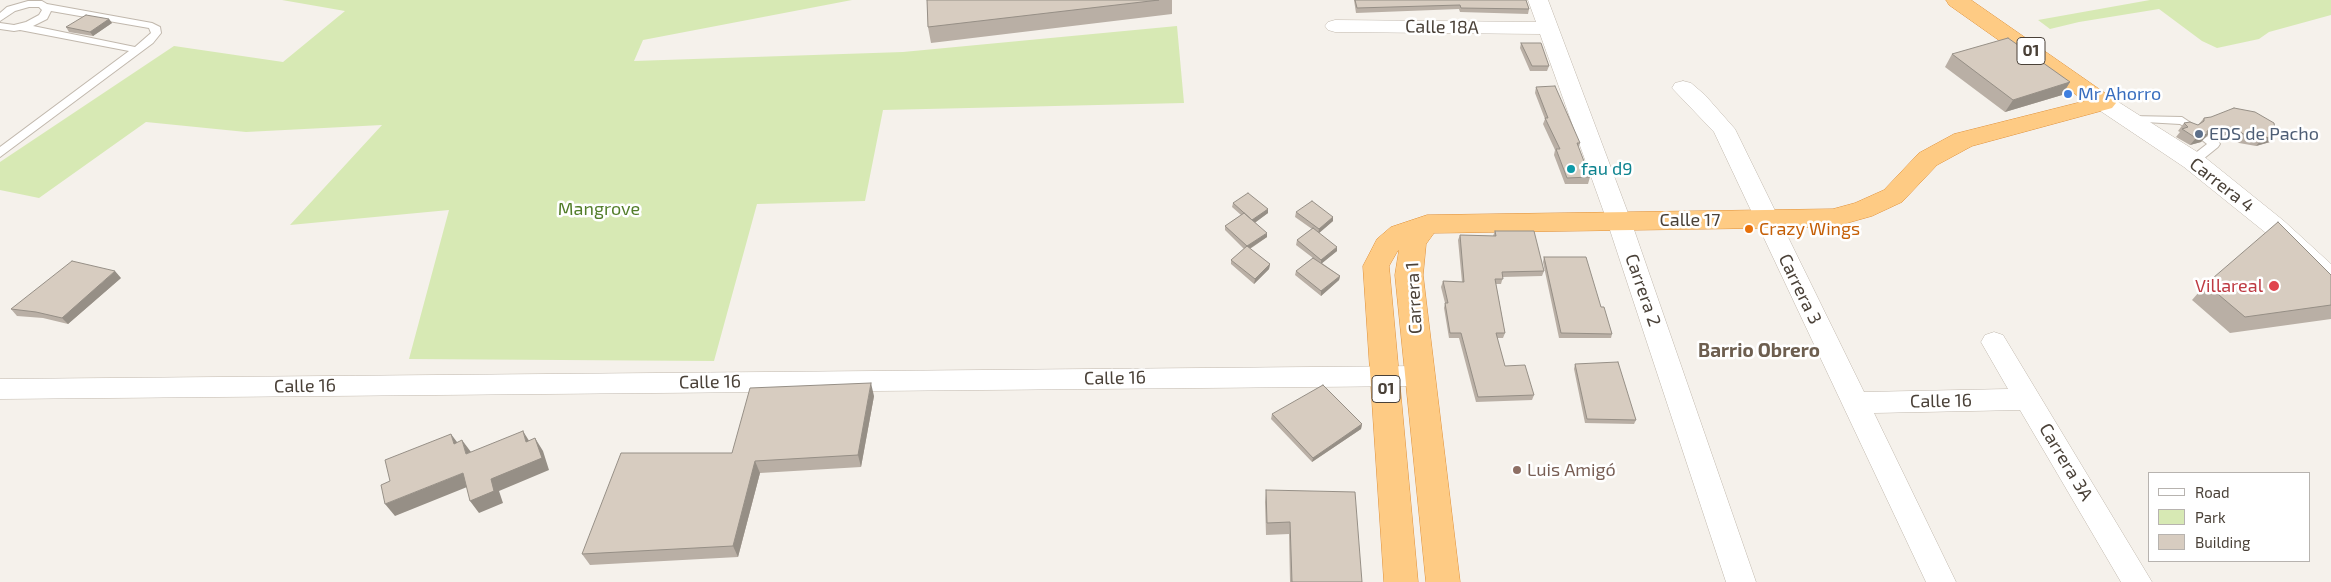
<!DOCTYPE html>
<html>
<head>
<meta charset="utf-8">
<style>
	body { margin:0 }
	#map { position:relative; width:2331px; height:582px; overflow:hidden; background:#f5f1eb; font-family:"Exo 2",sans-serif }
	canvas { display:block }
	.legend { position:absolute; left:2148px; top:472px; width:162px; height:90px; box-sizing:border-box; background:#fff; border:1px solid #b7b3af; margin:0; padding:6px 9px; list-style:none; font-size:15px; color:#4a4138 }
	.legend li { display:flex; align-items:center; gap:10px; height:25px }
	.legend b { width:25px; border:1px solid #b7b3af }
</style>
</head>
<body>
<div id="map">
<canvas width="2331" height="582"></canvas>
<ul class="legend">
<li><b style="height:6px;background:#fff"></b>Road</li>
<li><b style="height:14px;background:#d7e9b4"></b>Park</li>
<li><b style="height:14px;background:#d7ccc0"></b>Building</li>
</ul>
</div>
<script>
const context = document.querySelector('canvas').getContext('2d');
context.lineJoin = 'round';
function fillPath(path, color) { context.fillStyle = color; context.fill(path, 'evenodd'); }
const toPath = rows => new Path2D(rows.map(r => 'M' + r).join(''));
function trace(path, color, width, dash) { context.strokeStyle = color; context.lineWidth = width; context.lineCap = dash ? 'butt' : 'round'; context.setLineDash(dash || []); context.stroke(path); }
function label(font, color, halo, rows, align = 'center') {
  context.font = font + ' "Exo 2",sans-serif'; context.lineWidth = 5; context.setLineDash([]); context.textBaseline = 'middle'; context.strokeStyle = halo; context.fillStyle = color; for (const [text, x, y, turn = 0] of rows) {
    context.save(); context.translate(x, y); context.rotate((+turn || 0) * Math.PI / 180); context.textAlign = isNaN(turn) ? turn : align; if (halo) context.strokeText(text, 0, 0); context.fillText(text, 0, 0); context.restore();
  }
}
const green = toPath([
	[282,0,852,0,643,40,634,61,903,52,1177,26,1184,103,883,110,865,201,757,204,714,361,409,359,449,210,290,225,382,125,246,132,146,122,39,198,0,190,0,162,174,46,283,62,345,11],
	[2150,0,2331,0,2331,15,2269,32,2259,39,2217,48,2202,41,2159,9,2079,22,2050,29,2038,20]
]);
const service = toPath([
	[28,1,42,1,47,4,152,23,160,27,161,33,153,43,0,157,0,147,129,51,20,30,14,31,0,29,0,23,14,25,26,22,39,15,42,10,39,7,29,7,15,11,0,21,0,13,7,7,28,1],
	[51,11,149,28,151,33,135,47,33,26,47,19,51,11],
	[2131,116,2182,117,2197,127,2191,131,2180,124,2127,121,2126,119,2127,117,2131,116],
	[2208,136,2218,141,2220,144,2218,147,2197,164,2189,164,2187,161,2189,158,2207,144,2202,140,2208,136]
]);
const minor = toPath([
	[1528,0,1548,0,1631,221,1756,582,1726,582,1607,221,1540,34,1335,32,1328,30,1325,26,1328,22,1335,20,1536,22,1528,0],
	[1683,81,1691,83,1705,95,1735,129,1864,392,2008,389,1981,342,1985,335,1994,332,2003,335,2152,582,2121,582,2020,410,1874,413,1956,582,1926,582,1714,132,1672,88,1675,83,1683,81],
	[1420,366,1429,369,1433,376,1429,383,1420,386,0,399,0,379,1420,366]
]);
const tertiary = toPath([
	[2104,96,2112,98,2202,155,2284,221,2331,264,2331,290,2321,287,2266,233,2184,167,2096,108,2092,103,2096,98,2104,96]
]);
const trunk = toPath([
	[1946,0,1971,0,2112,98,2116,103,2112,108,1972,146,1937,165,1902,202,1872,216,1833,227,1434,233,1426,244,1423,275,1460,582,1426,582,1395,275,1399,250,1397,252,1389,266,1418,582,1384,582,1363,266,1377,239,1391,227,1427,215,1833,209,1855,203,1884,190,1919,153,1954,134,2085,101,1949,5,1946,0]
]);
const wall = toPath([
	[927,0,1172,0,1172,14,931,43,928,27],
	[1354,0,1526,0,1529,9,1528,14,1460,12,1459,9,1356,13],
	[109,19,112,23,93,36,69,32,66,27],
	[1521,43,1549,66,1547,71,1530,71,1520,48],
	[1952,54,2070,82,2062,95,2005,112,1945,67],
	[1536,87,1580,143,1578,148,1590,177,1588,184,1565,184,1554,155,1555,150,1543,124,1545,119,1535,93],
	[2204,118,2276,135,2270,142,2256,146,2239,143,2226,135,2216,138,2209,134,2206,136,2201,142,2190,145,2176,137,2180,132,2178,131,2184,123,2198,125],
	[1233,203,1268,209,1268,213,1255,222,1267,237,1250,249,1270,264,1269,269,1254,284,1231,264,1231,260,1244,249,1225,230,1225,226,1241,215,1232,207],
	[1296,212,1333,217,1333,221,1319,233,1337,251,1322,263,1340,276,1339,280,1321,296,1295,275,1296,271,1313,258,1296,245,1297,240,1312,229,1295,217],
	[1495,231,1544,271,1542,276,1503,277,1501,284,1496,284,1505,333,1503,338,1497,338,1505,366,1534,395,1532,400,1476,402,1459,338,1449,338,1444,308,1445,303,1441,287,1443,281,1462,282,1458,240,1460,235,1493,236],
	[1544,257,1601,307,1612,334,1611,338,1559,338,1543,262],
	[2331,275,2331,319,2230,333,2192,300,2206,284],
	[121,278,68,324,43,318,17,316,11,309],
	[1575,364,1636,420,1634,424,1585,423,1574,369],
	[874,396,861,467,760,473,738,557,590,565,582,554,732,453],
	[1272,414,1362,424,1361,429,1312,462,1271,419],
	[1266,490,1362,582,1290,582,1289,534,1266,535,1265,502]
]);
const shadedWall = toPath([
	[109,19,112,23,93,36,90,32],
	[2070,82,2062,95,2005,112,2013,100],
	[2215,127,2201,142,2190,145,2196,138],
	[2232,127,2226,135,2216,138,2222,130],
	[2276,135,2270,142,2256,146,2262,139],
	[1268,209,1268,213,1252,225,1252,220],
	[1333,217,1333,221,1318,234,1319,229],
	[1267,233,1267,237,1246,251,1247,246],
	[1337,247,1337,251,1321,264,1321,260],
	[1270,264,1269,269,1254,284,1255,279],
	[115,271,121,278,68,324,62,318],
	[1340,276,1339,280,1321,296,1321,291],
	[871,383,874,396,861,467,858,455],
	[1362,424,1361,429,1312,462,1313,458],
	[523,431,531,444,526,442],
	[451,434,460,446,454,444],
	[535,438,543,451,549,470,499,491,503,503,479,513,470,501,491,479],
	[462,440,471,452,466,454],
	[755,461,760,473,738,557,733,546],
	[463,473,472,485,395,516,385,504]
]);
const building = toPath([
	[927,0,1159,0,928,27,927,0],
	[1355,0,1526,0,1529,9,1461,8,1460,5,1357,8,1355,0],
	[86,15,109,19,90,32,66,27,86,15],
	[2008,38,2070,82,2013,100,1952,54,2008,38],
	[1521,43,1541,43,1549,66,1532,66,1521,43],
	[1555,86,1580,143,1577,143,1590,177,1567,178,1556,149,1560,149,1545,118,1548,118,1536,87,1555,86],
	[2234,108,2255,112,2274,123,2276,135,2262,139,2245,135,2232,127,2222,130,2215,127,2207,131,2207,134,2196,138,2182,129,2188,127,2184,123,2190,122,2198,125,2204,121,2204,118,2211,117,2234,108],
	[1248,193,1268,209,1252,220,1233,203,1248,193],
	[1312,201,1333,217,1319,229,1296,212,1312,201],
	[1244,213,1267,233,1247,246,1225,226,1244,213],
	[2278,222,2331,275,2331,305,2245,317,2206,284,2278,222],
	[1313,228,1337,247,1321,260,1297,240,1313,228],
	[1495,231,1534,231,1544,271,1502,272,1503,279,1495,279,1505,333,1496,333,1505,366,1525,365,1534,395,1478,397,1461,333,1450,333,1445,303,1448,303,1443,281,1464,282,1460,235,1496,236,1495,231],
	[1247,246,1270,264,1255,279,1231,260,1247,246],
	[1544,257,1586,257,1601,307,1604,307,1612,334,1561,333,1544,257],
	[1313,258,1340,276,1321,291,1296,271,1313,258],
	[72,261,115,271,62,318,36,312,11,309,72,261],
	[1618,362,1636,420,1587,419,1575,364,1618,362],
	[871,383,858,455,755,461,733,546,582,554,621,453,732,453,750,388,871,383],
	[1323,385,1362,424,1313,458,1272,414,1323,385],
	[523,431,526,442,535,438,542,458,491,479,494,491,470,501,463,473,385,504,381,485,390,481,385,460,451,434,454,444,462,440,466,454,523,431],
	[1266,490,1355,492,1362,582,1292,582,1290,522,1267,523,1266,490]
]);
const markers = [
	[2068,94,5,"#3f7fe0"],
	[2199,134,5,"#5c6f8a"],
	[1571,169,5,"#0f9aa8"],
	[1749,229,5,"#e8710a"],
	[2274,286,6,"#e0444e"],
	[1517,470,5,"#8d6e63"]
];
const shields = [
	[2031,51,28],
	[1386,389,28]
];
const shieldNames = [
	["01",2031,51],
	["01",1386,389]
];
const streetNames = [
	["Calle 18A",1442,27,1],
	["Carrera 4",2222,185,38],
	["Calle 17",1690,220],
	["Carrera 3",1800,289,64],
	["Carrera 2",1643,290,71],
	["Carrera 1",1414,298,-93],
	["Calle 16",1115,378,-1],
	["Calle 16",710,382,-1],
	["Calle 16",305,386,-1],
	["Calle 16",1941,401,-1],
	["Carrera 3A",2066,462,59]
];
const shopNames = [
	["Mr Ahorro",2078,94]
];
const serviceNames = [
	["EDS de Pacho",2209,134]
];
const cultureNames = [
	["fau d9",1581,169]
];
const parkNames = [
	["Mangrove",599,209]
];
const foodNames = [
	["Crazy Wings",1759,229]
];
const healthNames = [
	["Villareal",2263,286]
];
const educationNames = [
	["Luis Amigó",1527,470]
];
const neighbourhoodNames = [
	["Barrio Obrero",1759,351]
];
fillPath(green, '#d7e9b4');
trace(service, '#c1b8ad', 2);
trace(minor, '#c1b8ad', 1);
trace(tertiary, '#c1b8ad', 1);
trace(trunk, '#df913b', 1);
fillPath(service, '#fff');
fillPath(minor, '#fff');
fillPath(tertiary, '#fff');
fillPath(trunk, '#fecb84');
fillPath(wall, '#b9afa5');
fillPath(shadedWall, '#968f86');
fillPath(building, '#d7ccc0');
trace(building, '#968f86', 1);
for (const [x, y, r, color] of markers) { const dot = new Path2D(); dot.arc(x, y, r, 0, 2 * Math.PI); context.fillStyle = color; context.fill(dot); trace(dot, '#fff', 2); }
for (const [x, y, w] of shields) { const box = new Path2D(); box.roundRect(x - w / 2, y - 13.5, w, 27, 4); context.fillStyle = '#fff'; context.fill(box); trace(box, '#4a4138', 1); }
label('bold 16px', '#4a4138', null, shieldNames);
label('18px', '#4a4138', '#fff', streetNames);
label('18px', '#366cbe', '#fff', shopNames, 'left');
label('18px', '#4e5e75', '#fff', serviceNames, 'left');
label('18px', '#0d838f', '#fff', cultureNames, 'left');
label('18px', '#527d2a', '#fff', parkNames);
label('18px', '#c56008', '#fff', foodNames, 'left');
label('18px', '#be3a42', '#fff', healthNames, 'right');
label('18px', '#785e54', '#fff', educationNames, 'left');
label('bold 19px', '#6d5e4f', '#fff', neighbourhoodNames);
</script>
</body>
</html>
